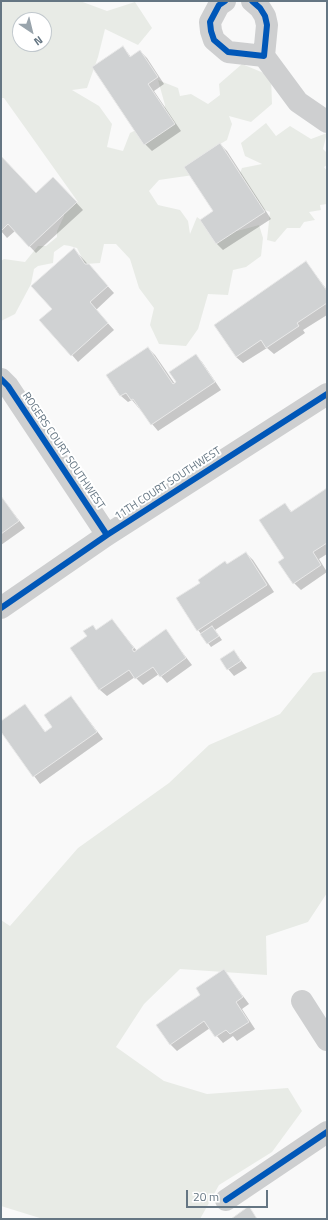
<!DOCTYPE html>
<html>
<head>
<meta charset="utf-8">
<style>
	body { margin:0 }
	#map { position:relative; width:328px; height:1220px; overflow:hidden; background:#f9f9f9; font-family:"Titillium Web",sans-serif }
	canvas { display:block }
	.frame { position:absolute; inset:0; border:2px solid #657683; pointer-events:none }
	.north { position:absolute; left:12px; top:12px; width:40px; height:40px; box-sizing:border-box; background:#fff; border:1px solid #c1c8cd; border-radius:50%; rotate:145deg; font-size:11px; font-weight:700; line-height:16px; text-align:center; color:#657683 }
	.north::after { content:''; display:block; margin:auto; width:14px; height:18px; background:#99a4ac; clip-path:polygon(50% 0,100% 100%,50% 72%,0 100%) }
	.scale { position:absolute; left:186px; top:1190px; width:82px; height:18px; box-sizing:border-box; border:2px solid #657683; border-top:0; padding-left:5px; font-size:12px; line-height:14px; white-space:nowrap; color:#657683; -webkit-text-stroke:3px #fff; paint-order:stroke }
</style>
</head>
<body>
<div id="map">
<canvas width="328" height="1220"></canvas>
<div class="frame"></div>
<div class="north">N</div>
<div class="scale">20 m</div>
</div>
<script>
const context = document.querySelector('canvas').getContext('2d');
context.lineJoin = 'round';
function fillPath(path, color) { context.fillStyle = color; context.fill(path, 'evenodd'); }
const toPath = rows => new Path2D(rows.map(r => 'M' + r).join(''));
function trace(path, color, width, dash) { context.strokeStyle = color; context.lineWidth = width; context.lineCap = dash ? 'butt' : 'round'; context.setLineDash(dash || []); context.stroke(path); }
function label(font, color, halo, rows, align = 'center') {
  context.font = font + ' "Titillium Web",sans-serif'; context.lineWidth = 4; context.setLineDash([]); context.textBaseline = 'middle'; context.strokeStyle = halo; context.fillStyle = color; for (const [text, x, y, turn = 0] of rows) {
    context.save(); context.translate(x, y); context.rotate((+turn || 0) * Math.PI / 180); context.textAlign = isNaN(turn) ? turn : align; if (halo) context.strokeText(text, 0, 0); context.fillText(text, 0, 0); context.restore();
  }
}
const green = toPath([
	[1,1,80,1,107,11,135,2,152,28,138,45,105,29,98,57,87,88,72,90,99,106,112,124,107,147,123,151,130,133,162,117,165,105,158,80,178,88,180,96,191,94,208,104,220,95,219,84,242,64,271,76,272,104,251,122,229,116,232,124,227,140,210,150,207,173,159,180,149,191,158,205,180,210,188,221,190,234,197,217,210,227,237,231,259,225,263,238,261,256,246,267,233,270,228,295,208,294,198,329,186,346,159,344,150,325,154,308,139,288,130,259,116,244,104,244,100,263,85,264,77,248,70,246,64,245,54,252,53,263,38,266,34,269,31,284,15,314,1,321,1,261,4,259,25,262,38,246,46,246,57,237,57,231,64,216,64,200,78,202,4,98,1,98],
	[20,20,44,20,44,44,20,44],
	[266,123,276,136,290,126,311,139,327,133,323,149,327,153,327,165,324,167,327,171,327,204,320,205,321,210,309,212,315,220,304,222,300,228,287,228,275,242,267,240,270,212,263,209,240,173,242,168,262,164,245,156,241,143],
	[327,671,327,893,308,922,266,936,267,975,180,969,144,1004,116,1047,164,1081,207,1094,288,1088,302,1111,272,1152,219,1185,200,1219,97,1219,92,1218,43,1219,1,1206,1,920,10,926,78,848,169,783,209,745,280,714,313,673]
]);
const shadow = toPath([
	[123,47,131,57,140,51,147,58,164,84,154,91,181,131,152,151,145,144,93,67],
	[220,144,227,151,271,219,223,250,216,243],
	[1,157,36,194,60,185,83,210,36,253,15,231,7,238,1,231],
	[74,249,114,293,96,310,114,330,78,362,72,355,53,309],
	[306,262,327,290,327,315,303,330,305,333,274,354,267,348,243,363,236,357],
	[148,348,155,355,175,384,196,356,202,362,221,390,158,431,132,400,128,402,121,396],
	[327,489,327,554,319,559,327,572,301,590,294,583,285,558,284,504,292,512],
	[1,497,25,528,1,545],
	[246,553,253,560,274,592,215,630,222,640,211,647,198,630,228,565],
	[112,620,137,651,166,631,192,665,167,683,159,674,143,685,135,677,107,696,100,690,72,648,88,637,92,626,97,631],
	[234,651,247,668,234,676,228,669],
	[71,697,103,739,40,784,1,731,1,722,25,705,46,733,54,727],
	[224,971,249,1004,242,1009,255,1029,237,1041,233,1036,223,1043,210,1028,177,1051,170,1044,202,996]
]);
const building = toPath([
	[123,46,130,57,140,50,158,77,148,84,175,124,144,145,92,67,123,46],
	[220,143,265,212,216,244,200,220,213,211,184,167,220,143],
	[1,156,36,193,53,177,77,202,29,247,8,224,1,231,1,156],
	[74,248,85,264,89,264,108,286,90,302,108,323,71,356,39,320,52,309,31,286,74,248],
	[306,261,327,291,327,303,297,323,299,326,266,348,261,340,236,357,214,325,306,261],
	[148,347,173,384,176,382,169,372,196,354,215,382,151,425,133,399,131,400,126,393,120,396,106,375,148,347],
	[327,488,327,543,313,552,321,565,293,584,278,562,284,558,259,520,285,503,291,512,327,488],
	[1,496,19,521,1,534,1,496],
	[246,552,267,585,197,631,176,598,200,583,198,580,225,561,227,564,246,552],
	[112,619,134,648,132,649,134,652,166,629,186,658,160,677,153,667,135,679,129,670,99,690,70,648,87,636,83,631,93,625,96,630,112,619],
	[212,626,219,636,207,644,200,634,212,626],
	[234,650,241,661,227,670,220,659,234,650],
	[71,696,97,732,33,777,1,732,1,721,25,704,45,732,52,727,44,715,71,696],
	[224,969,243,997,236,1002,249,1022,230,1034,226,1030,215,1037,204,1021,170,1045,156,1025,200,995,196,988,224,969],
	[249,1206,257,1219,231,1219,249,1206]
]);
const minor = toPath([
	[225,1,219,5,210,22,211,31,214,40,228,52,264,56,267,25,265,16,260,8,252,1],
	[264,56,298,102,327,122],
	[1,379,8,386,107,535],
	[1,608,107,535,327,394],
	[302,1001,327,1040],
	[226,1200,327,1132]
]);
const cycleway = toPath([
	[225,1,219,5,210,22,211,31,214,40,228,52,264,56,267,25,265,16,260,8,252,1],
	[1,379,8,386,107,535],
	[1,608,107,535,327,394],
	[226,1200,327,1132]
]);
const streetNames = [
	["ROGERS COURT SOUTHWEST",63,451,56],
	["11TH COURT SOUTHWEST",168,484,-33]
];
fillPath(green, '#e8ebe6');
fillPath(shadow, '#0003');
fillPath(building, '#d0d2d3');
trace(building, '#e8e8e8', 1);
trace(minor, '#cecfd0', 22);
trace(cycleway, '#0057b8', 6);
label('11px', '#657683', '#fff', streetNames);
</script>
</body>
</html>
